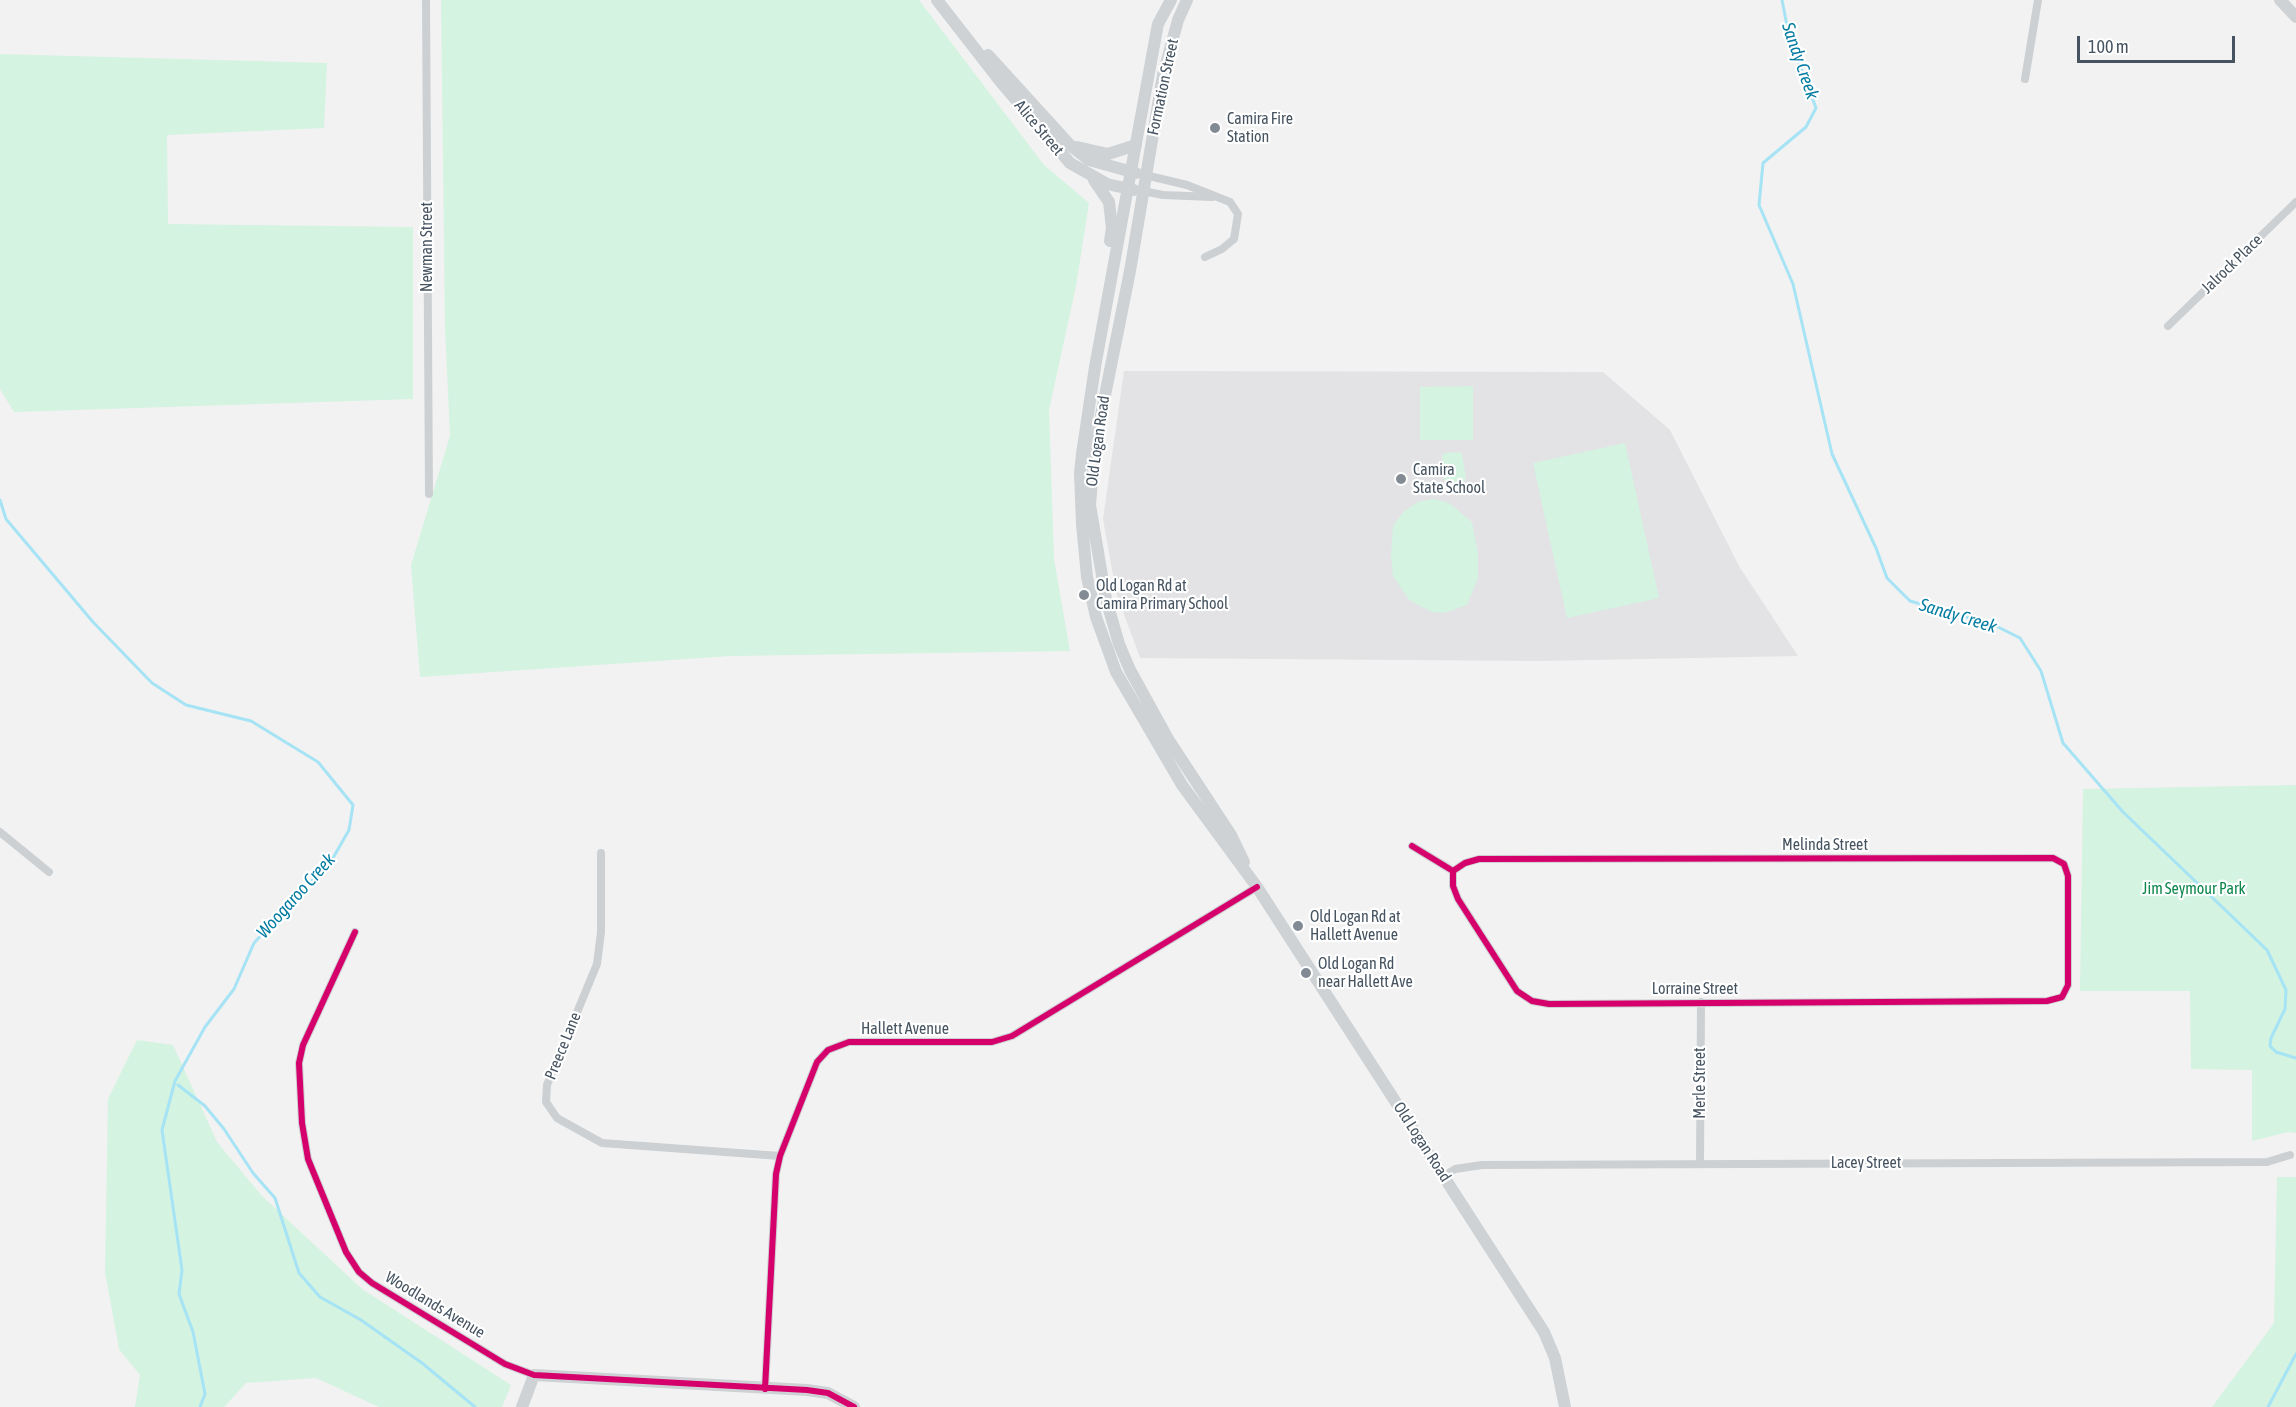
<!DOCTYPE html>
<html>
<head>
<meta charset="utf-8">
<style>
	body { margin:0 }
	#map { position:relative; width:2296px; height:1407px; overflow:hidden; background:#f2f2f2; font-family:"Asap Condensed",sans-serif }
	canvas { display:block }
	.scale { position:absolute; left:2077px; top:36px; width:158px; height:27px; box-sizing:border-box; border:3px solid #465461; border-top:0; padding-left:8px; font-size:18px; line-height:21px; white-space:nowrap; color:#465461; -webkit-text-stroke:4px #fff; paint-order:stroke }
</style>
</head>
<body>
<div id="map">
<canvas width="2296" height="1407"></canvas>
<div class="scale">100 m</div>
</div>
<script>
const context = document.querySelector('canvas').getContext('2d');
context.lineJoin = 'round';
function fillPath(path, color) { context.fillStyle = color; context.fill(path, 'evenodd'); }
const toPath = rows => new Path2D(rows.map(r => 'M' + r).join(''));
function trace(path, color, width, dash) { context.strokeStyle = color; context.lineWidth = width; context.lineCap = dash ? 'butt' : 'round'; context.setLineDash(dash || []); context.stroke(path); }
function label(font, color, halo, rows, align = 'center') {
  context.font = font + ' "Asap Condensed",sans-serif'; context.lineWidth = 4.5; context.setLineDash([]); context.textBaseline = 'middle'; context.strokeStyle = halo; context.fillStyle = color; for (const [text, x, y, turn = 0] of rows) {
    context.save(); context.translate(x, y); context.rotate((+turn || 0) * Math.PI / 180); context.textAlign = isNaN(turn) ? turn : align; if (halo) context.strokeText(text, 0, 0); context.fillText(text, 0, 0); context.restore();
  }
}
const education = toPath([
	[1124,371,1603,372,1670,430,1739,566,1798,656,1539,661,1140,658,1116,592,1103,519]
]);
const green = toPath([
	[441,0,919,0,1044,165,1089,203,1076,286,1049,410,1054,559,1070,651,731,656,420,677,411,565,450,436,445,327],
	[0,54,327,63,324,128,167,135,168,224,413,227,413,399,14,412,0,389],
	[1473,386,1473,440,1420,440,1420,387],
	[1625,443,1659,598,1567,618,1533,463],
	[1459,452,1462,454,1466,479,1463,482,1448,484,1445,481,1442,457,1444,453],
	[1434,499,1449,503,1472,522,1478,554,1478,578,1467,605,1444,613,1432,612,1409,600,1393,576,1391,556,1393,526,1403,512,1418,502],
	[2296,785,2296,1133,2288,1132,2252,1141,2252,1070,2191,1069,2190,991,2080,991,2083,789],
	[137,1040,173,1045,217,1142,262,1196,362,1289,511,1385,502,1407,379,1407,316,1378,246,1383,224,1407,135,1407,140,1375,119,1349,105,1272,108,1099],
	[2277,1177,2296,1177,2296,1407,2212,1407,2274,1323]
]);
const stream = toPath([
	[1782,0,1789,36,1816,108,1806,127,1763,163,1759,205,1793,284,1832,454,1876,548,1887,578,1910,601,1994,625,2020,638,2041,671,2063,743,2123,812,2267,950,2286,990,2285,1009,2271,1038,2270,1046,2276,1052,2296,1058],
	[0,500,6,519,93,622,152,683,186,705,251,721,318,762,353,805,349,830,333,858,254,943,234,989,205,1027,175,1081,162,1130,182,1270,179,1294,193,1332,205,1394,200,1407],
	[178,1085,205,1106,224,1129,253,1173,275,1198,299,1273,320,1297,361,1320,422,1363,475,1407],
	[2268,1407,2296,1354]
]);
const street = toPath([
	[426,0,429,494],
	[2025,79,2038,0],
	[1145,175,1187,185,1230,202,1238,214,1234,239,1222,249,1205,257],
	[1143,191,1163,195,1212,197],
	[2168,326,2296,202],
	[0,832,49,872],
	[1412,846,1453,871,1453,886,1458,899,1517,991,1532,1001,1549,1004,2047,1001,2062,997,2068,985,2068,876,2064,864,2053,858,1479,859,1465,863,1453,871],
	[601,853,601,932,597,964,547,1085,546,1102,557,1118,602,1143,780,1156],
	[355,932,303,1045,299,1063,302,1123,308,1159,346,1252,359,1272,372,1283,505,1364,534,1375],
	[1700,1164,1701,1002],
	[1444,1176,1455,1169,1482,1165,2267,1162,2290,1155],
	[765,1389,776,1174,780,1156,817,1062,828,1050,849,1042,992,1042,1012,1036,1257,887]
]);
const secondary = toPath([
	[937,0,1000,81,1070,163,1107,184,1134,190],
	[1171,0,1158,24,1155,40,1095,367,1082,454,1080,473,1082,524,1087,577,1096,617,1116,672,1182,785,1257,887,1544,1332,1555,1358,1565,1407],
	[1187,0,1178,20,1163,75,1130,271,1095,445,1090,505,1106,599,1119,644,1130,670,1168,739,1231,835,1244,862],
	[2280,0,2296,17],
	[988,55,1070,145,1089,160,1136,173],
	[1077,147,1108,154,1136,145],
	[1094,180,1109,202,1112,228,1110,241],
	[522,1407,534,1375,807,1390,828,1393,854,1407]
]);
const cycleway = toPath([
	[1412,846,1453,871,1453,886,1458,899,1517,991,1532,1001,1549,1004,2047,1001,2062,997,2068,985,2068,876,2064,864,2053,858,1479,859,1465,863,1453,871],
	[355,932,303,1045,299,1063,302,1123,308,1159,346,1252,359,1272,372,1283,505,1364,534,1375,807,1390,828,1393,854,1407],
	[765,1389,776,1174,780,1156,817,1062,828,1050,849,1042,992,1042,1012,1036,1257,887]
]);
const markers = [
	[1215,128,6,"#828b94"],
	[1401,479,6,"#828b94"],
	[1084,595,6,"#828b94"],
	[1298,926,6,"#828b94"],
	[1306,973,6,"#828b94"]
];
const streetNames = [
	["Formation Street",1163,87,-78],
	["Alice Street",1039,128,50],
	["Newman Street",427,247,-90],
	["Jalrock Place",2232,264,-44],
	["Old Logan Road",1098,441,-82],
	["Melinda Street",1825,845],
	["Lorraine Street",1695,989],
	["Hallett Avenue",905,1029],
	["Preece Lane",563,1046,-68],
	["Merle Street",1700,1083,-90],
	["Old Logan Road",1422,1142,57],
	["Lacey Street",1866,1163],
	["Woodlands Avenue",435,1305,31]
];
const poiNames = [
	["Camira Fire",1227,119],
	["Station",1227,137],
	["Camira",1413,470],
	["State School",1413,488],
	["Old Logan Rd at",1096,586],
	["Camira Primary School",1096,604],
	["Old Logan Rd at",1310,917],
	["Hallett Avenue",1310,935],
	["Old Logan Rd",1318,964],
	["near Hallett Ave",1318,982]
];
const parkNames = [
	["Jim Seymour Park",2194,889]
];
const waterNames = [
	["Sandy Creek",1800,61,71],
	["Sandy Creek",1958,616,17],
	["Woogaroo Creek",296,896,-48]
];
fillPath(education, '#e3e3e5');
fillPath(green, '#d4f3e1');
trace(stream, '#a5e3f5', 3);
trace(street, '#cdd0d3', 8);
trace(secondary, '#ced2d5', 12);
trace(cycleway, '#d6006c', 6);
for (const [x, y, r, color] of markers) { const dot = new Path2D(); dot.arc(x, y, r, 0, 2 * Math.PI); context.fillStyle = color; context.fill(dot); trace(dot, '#fff', 2); }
label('16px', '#465461', '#fff', streetNames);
label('16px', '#465461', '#fff', poiNames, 'left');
label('16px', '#0d864c', '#fff', parkNames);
label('italic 18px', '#037ca1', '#fff', waterNames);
</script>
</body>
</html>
